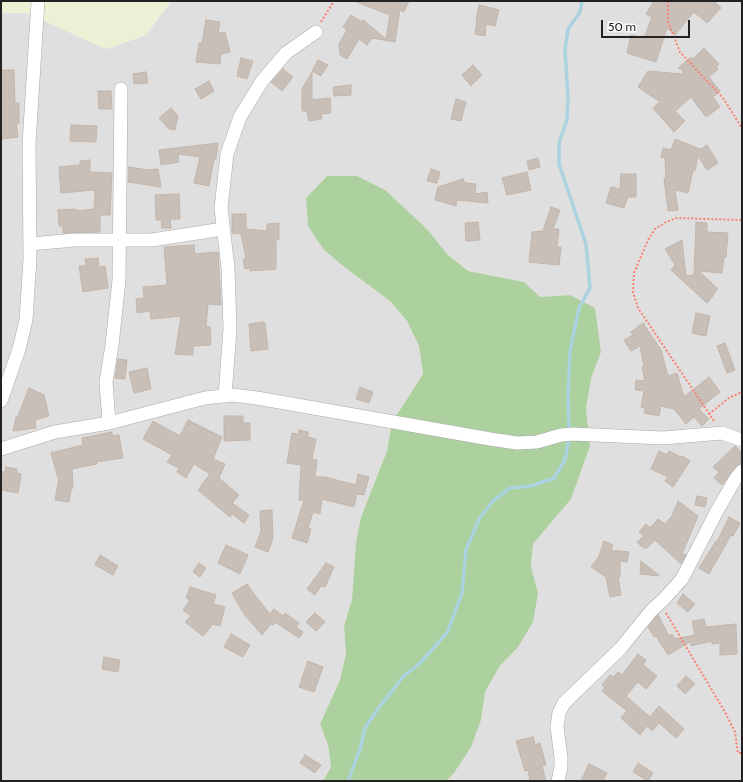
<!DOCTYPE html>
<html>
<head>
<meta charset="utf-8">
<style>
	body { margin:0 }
	#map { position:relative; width:743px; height:782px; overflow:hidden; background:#f2efe9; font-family:Cabin,sans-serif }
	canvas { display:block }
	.frame { position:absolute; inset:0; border:2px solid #222; pointer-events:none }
	.scale { position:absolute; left:601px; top:20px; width:89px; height:18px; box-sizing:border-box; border:2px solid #222; border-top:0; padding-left:5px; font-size:12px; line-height:14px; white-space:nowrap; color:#222; -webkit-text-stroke:3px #fff; paint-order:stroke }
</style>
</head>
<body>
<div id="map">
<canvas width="743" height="782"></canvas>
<div class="frame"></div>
<div class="scale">50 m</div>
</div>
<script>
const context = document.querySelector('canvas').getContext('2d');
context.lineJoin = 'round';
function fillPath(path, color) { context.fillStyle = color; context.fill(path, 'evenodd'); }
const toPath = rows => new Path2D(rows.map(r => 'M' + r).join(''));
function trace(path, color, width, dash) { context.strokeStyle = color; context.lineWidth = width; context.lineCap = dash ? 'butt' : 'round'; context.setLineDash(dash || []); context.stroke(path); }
const residential = toPath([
	[171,1,742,1,742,781,446,781,454,773,481,720,484,692,499,667,518,647,538,593,531,566,533,544,571,499,590,446,586,409,591,379,601,352,570,295,540,297,524,282,468,271,447,254,428,230,357,176,327,176,306,198,347,269,390,301,407,321,419,346,423,374,392,421,387,451,361,517,356,542,352,599,344,626,346,654,340,680,320,724,328,745,331,767,323,781,1,781,1,13,27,13,106,49,146,35]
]);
const farmland = toPath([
	[1,1,171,1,146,35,106,49,27,13,1,13]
]);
const forest = toPath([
	[327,176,357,176,385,190,428,230,447,254,468,271,524,282,540,297,570,295,595,308,601,352,591,379,586,409,590,446,571,499,533,544,531,566,538,593,533,622,518,647,499,667,485,692,481,720,471,747,454,773,446,781,323,781,331,767,328,745,320,724,340,680,346,654,344,626,352,599,356,542,361,517,387,451,392,422,423,374,419,346,407,321,390,301,347,269,324,250,308,226,306,198]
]);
const stream = toPath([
	[569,432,568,395,570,351,579,308,590,288,586,244,559,164,559,143,567,120,568,98,565,50,568,29,580,12,582,1],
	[348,781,360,749,365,728,377,710,403,677,420,663,447,633,462,593,466,550,479,519,493,501,510,488,531,486,554,478,565,460,569,438]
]);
const building = toPath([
	[354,1,409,1,404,12,400,10,395,42,372,38,367,45,359,39,347,59,340,55,339,44,347,30,343,27,351,15,362,22,363,20,386,39,390,15,354,1],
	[654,1,714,1,721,8,707,23,694,12,675,35,667,28,656,62,627,53,631,35,644,38,652,17,646,14,654,1],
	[479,5,499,10,495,26,486,24,485,36,475,34,477,22,476,22,479,5],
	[206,20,220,22,218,33,225,32,230,52,221,54,220,64,196,62,199,43,202,43,206,20],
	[704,48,719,64,716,67,718,69,709,77,720,91,713,97,720,107,706,117,691,97,675,111,685,121,674,132,653,108,660,102,638,87,648,71,682,74,683,70,678,68,691,57,693,59,704,48],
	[241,58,253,61,247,79,237,76,241,58],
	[318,60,328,65,321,76,312,71,318,60],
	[473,65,482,75,471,86,462,75,473,65],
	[283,69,293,77,282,91,271,82,283,69],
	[1,70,14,70,15,103,19,103,19,124,16,124,18,137,1,139,1,70],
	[146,72,148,83,134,84,133,74,146,72],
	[312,72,312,100,330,98,331,113,321,114,322,119,309,121,307,111,302,111,302,89,312,72],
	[209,81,214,91,201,99,195,89,209,81],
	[351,85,351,95,334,96,333,87,351,85],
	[98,91,111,91,112,109,99,109,98,91],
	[456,99,466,102,461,121,451,119,456,99],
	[171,108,178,116,175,130,169,129,159,118,171,108],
	[71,125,97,126,96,142,70,141,71,125],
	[675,139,700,149,699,150,707,145,718,163,707,170,698,156,695,171,693,170,688,193,675,190,678,210,668,211,664,178,666,178,665,158,661,157,663,148,671,150,675,139],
	[218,143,216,159,214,159,209,186,194,183,200,157,178,154,179,162,161,165,159,150,218,143],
	[538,158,540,167,529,170,527,161,538,158],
	[90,160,90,172,112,173,110,215,100,215,100,232,63,233,63,226,59,226,58,210,76,209,76,211,94,209,95,190,61,193,59,167,80,165,80,161,90,160],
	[129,167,148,170,158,169,161,187,128,182,129,167],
	[431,169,440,172,437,183,427,181,431,169],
	[527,172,531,190,507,195,502,178,527,172],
	[621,174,636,174,636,197,628,197,624,208,606,203,611,187,620,189,621,174],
	[463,179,465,183,476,184,475,194,487,192,488,203,457,200,456,206,435,200,438,187,463,179],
	[179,194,180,219,170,219,171,228,162,228,161,220,156,220,155,195,179,194],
	[551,207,560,210,553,229,559,229,557,247,561,247,559,265,529,262,532,232,543,231,551,207],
	[232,214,246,214,246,229,267,231,267,224,279,223,279,240,276,239,276,269,250,271,250,268,245,269,243,259,246,258,241,234,232,233,232,214],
	[478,222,480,240,466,241,465,223,478,222],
	[696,222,707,223,707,232,728,233,726,257,724,257,722,273,699,271,718,289,713,294,714,295,707,303,671,270,675,265,665,249,682,240,686,276,694,275,696,222],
	[194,245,195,254,218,252,221,305,208,304,206,327,210,327,211,345,193,346,193,355,175,354,181,316,151,319,150,311,137,313,136,299,144,298,143,287,167,285,164,247,194,245],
	[98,258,99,267,105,266,108,288,83,292,79,266,86,266,85,259,98,258],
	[696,313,710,316,706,336,692,333,696,313],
	[263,322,263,323,265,323,268,349,251,351,249,324,263,322],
	[643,323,661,350,668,376,677,373,684,397,709,377,720,392,699,409,709,419,702,426,694,417,686,424,674,409,661,406,659,416,644,413,645,408,641,407,644,391,635,390,636,380,645,381,642,367,644,367,640,346,631,351,624,340,633,335,631,332,643,323],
	[725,343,735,370,727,373,717,346,725,343],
	[118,359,127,360,125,379,115,378,118,359],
	[147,368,151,389,134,393,129,372,147,368],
	[360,387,373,392,369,403,356,399,360,387],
	[29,388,44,395,49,416,35,420,36,428,13,431,16,417,18,416,29,388],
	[224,416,243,416,243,423,250,423,250,440,224,441,224,416],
	[188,420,222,437,213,459,225,464,219,478,239,495,232,503,249,515,244,523,232,514,230,517,198,490,210,474,194,464,186,478,177,472,179,468,167,462,172,455,143,439,153,421,180,436,188,420],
	[299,430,308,432,308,437,316,439,312,459,317,460,315,477,325,477,356,485,358,474,369,477,364,495,357,494,354,507,322,499,320,514,313,512,308,528,311,529,307,543,292,538,304,500,299,500,301,465,287,463,292,433,298,434,299,430],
	[112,432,112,436,119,435,123,458,96,462,97,464,72,469,73,488,71,489,69,502,55,500,59,478,58,478,51,453,83,445,82,438,112,432],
	[735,446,742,453,742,463,736,466,722,485,714,478,719,472,713,467,735,446],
	[659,451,667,455,669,451,681,457,682,456,690,461,673,487,665,481,668,477,651,469,659,451],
	[6,467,17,469,17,473,21,474,18,493,1,490,1,472,5,472,6,467],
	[697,496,707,498,705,507,695,505,697,496],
	[678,501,698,516,682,554,686,555,681,564,655,540,647,548,643,548,637,542,644,536,639,532,646,524,650,528,658,519,665,524,672,516,678,501],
	[272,510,273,538,268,552,255,547,261,531,260,511,272,510],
	[729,517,740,523,733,536,731,535,709,574,699,568,716,541,717,542,729,517],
	[604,541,613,545,611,550,629,552,627,562,620,561,620,577,618,577,621,595,610,597,606,577,591,567,599,556,604,541],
	[226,545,248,555,240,574,218,563,226,545],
	[100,555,118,566,113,575,95,565,100,555],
	[641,561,660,576,640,574,641,561],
	[199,563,206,568,200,577,193,572,199,563],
	[326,563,334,567,325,587,321,586,315,595,307,589,326,563],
	[247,584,254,594,270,614,274,609,283,616,285,613,299,623,296,627,303,632,299,638,275,622,273,625,271,624,262,635,244,614,232,593,247,584],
	[190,587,216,595,213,604,225,607,220,626,213,624,203,636,185,622,191,616,183,610,190,600,186,598,190,587],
	[683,594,695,604,688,612,677,603,683,594],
	[315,613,325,622,316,631,306,622,315,613],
	[658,615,669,636,672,634,675,639,695,635,692,621,704,619,706,627,736,624,737,654,720,655,720,643,712,644,712,641,691,646,691,641,668,655,656,636,654,637,648,627,658,615],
	[231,634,250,645,243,657,224,647,231,634],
	[638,654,646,660,643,665,657,676,646,689,638,682,626,696,650,717,659,706,684,729,676,738,659,723,652,731,647,726,640,735,621,718,627,711,602,691,605,688,602,685,610,675,613,677,618,672,622,675,638,654],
	[104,657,120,660,118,672,102,669,104,657],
	[308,661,323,667,314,692,299,687,308,661],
	[686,676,695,684,685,694,677,686,686,676],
	[533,737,535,745,540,743,546,765,542,766,546,781,530,781,528,770,525,771,516,741,533,737],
	[305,755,321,765,315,773,300,763,305,755],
	[638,763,653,773,648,781,633,772,638,763],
	[589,764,607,773,603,781,581,781,589,764]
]);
const path = toPath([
	[668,1,668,22,680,52,723,98,742,128],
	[321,22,334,1],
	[709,414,729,398,742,392],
	[714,421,638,308,633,292,634,273,648,240,655,229,666,222,676,218,742,220],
	[666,613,725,712,735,732,738,753,742,753]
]);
const minor = toPath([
	[30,244,75,240,152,240,223,229],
	[225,396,230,329,228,268,221,208,227,154,240,117,262,81,286,53,316,32],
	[1,401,19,349,26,320,30,259,29,144,38,1],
	[109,423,106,382,112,345,119,280,121,89],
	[1,449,55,432,109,423,205,398,232,395,257,398,490,439,517,443,537,442,561,435,573,434,663,438,722,433,742,440],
	[558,781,561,767,561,757,557,727,559,713,564,703,620,649,651,611,664,599,682,579,718,509,736,478,742,471]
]);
fillPath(residential, '#e0dfdf');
fillPath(farmland, '#eef0d5');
fillPath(forest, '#add19e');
trace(stream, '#aad3df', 3.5);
fillPath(building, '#c7bfb8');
trace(building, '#c4b6ab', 1);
trace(minor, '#a9a9a9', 14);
trace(path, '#fa8072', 2, [2, 2]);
trace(minor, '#fff', 13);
</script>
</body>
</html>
